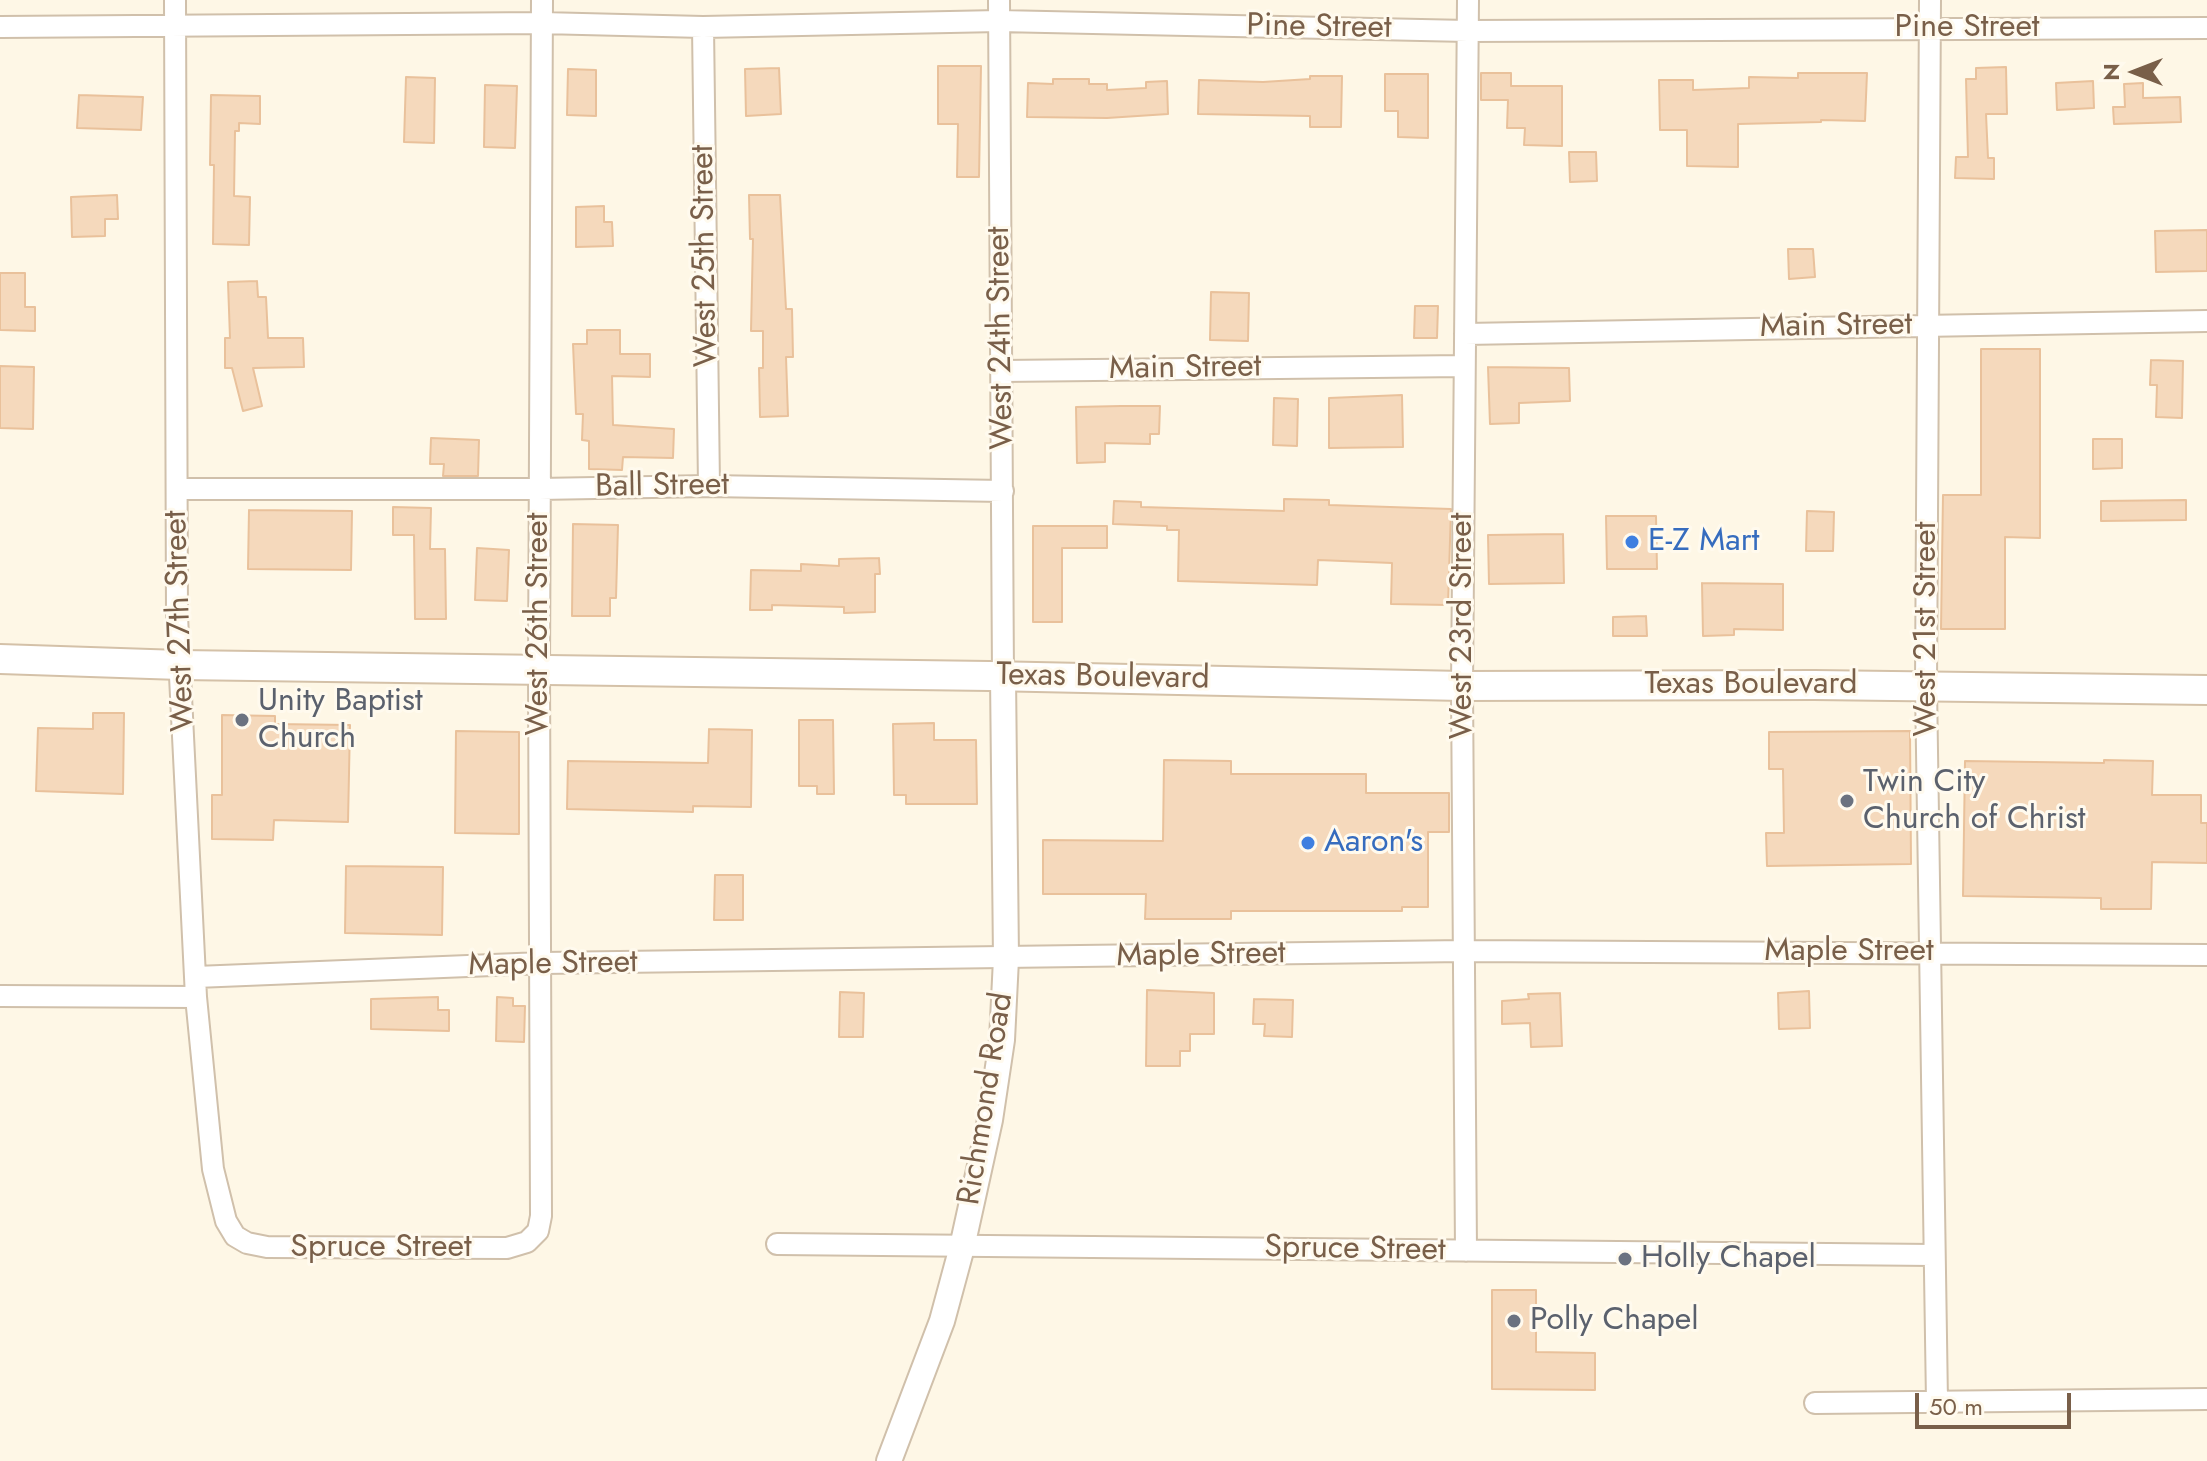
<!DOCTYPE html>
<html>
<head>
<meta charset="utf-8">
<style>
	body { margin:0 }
	#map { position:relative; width:2207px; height:1461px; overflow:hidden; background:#fef7e6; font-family:Jost,sans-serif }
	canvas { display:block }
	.north { position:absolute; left:2095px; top:32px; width:80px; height:80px; -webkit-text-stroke:6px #fffaee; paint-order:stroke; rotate:270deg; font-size:22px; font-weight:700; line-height:32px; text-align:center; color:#795f49 }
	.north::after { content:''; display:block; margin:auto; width:28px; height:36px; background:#795f49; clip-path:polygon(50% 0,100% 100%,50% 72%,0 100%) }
	.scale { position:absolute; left:1915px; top:1393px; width:156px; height:36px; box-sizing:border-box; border:4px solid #795f49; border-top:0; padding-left:10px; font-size:24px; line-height:28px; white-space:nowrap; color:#795f49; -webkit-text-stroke:6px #fffaee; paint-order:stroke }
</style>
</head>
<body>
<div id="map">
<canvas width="2207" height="1461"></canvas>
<div class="north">N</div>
<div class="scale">50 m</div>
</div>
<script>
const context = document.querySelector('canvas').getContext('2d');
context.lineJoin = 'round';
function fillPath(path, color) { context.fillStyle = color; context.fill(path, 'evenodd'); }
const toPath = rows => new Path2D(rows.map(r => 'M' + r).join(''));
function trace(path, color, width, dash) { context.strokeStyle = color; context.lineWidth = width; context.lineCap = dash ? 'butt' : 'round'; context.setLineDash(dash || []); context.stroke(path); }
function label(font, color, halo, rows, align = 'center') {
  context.font = font + ' Jost,sans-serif'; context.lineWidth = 6; context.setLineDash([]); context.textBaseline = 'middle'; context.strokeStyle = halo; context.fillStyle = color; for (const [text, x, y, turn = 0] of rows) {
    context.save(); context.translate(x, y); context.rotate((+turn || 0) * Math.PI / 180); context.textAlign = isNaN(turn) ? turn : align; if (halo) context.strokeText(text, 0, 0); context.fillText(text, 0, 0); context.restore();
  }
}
const building = toPath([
	[938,66,981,66,979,177,957,177,958,124,938,124,938,66],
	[2006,67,2007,114,1986,114,1988,158,1994,158,1994,179,1955,178,1956,157,1968,157,1966,79,1976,79,1976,68,2006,67],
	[779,68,781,114,746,116,745,69,779,68],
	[568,69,596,70,596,116,567,115,568,69],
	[1481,73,1511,73,1511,86,1562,86,1562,146,1524,145,1525,128,1507,128,1508,100,1481,100,1481,73],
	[1798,73,1867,73,1865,121,1821,120,1821,122,1738,124,1738,167,1687,166,1687,130,1660,130,1659,80,1693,80,1693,90,1749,88,1749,77,1798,78,1798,73],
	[1385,74,1428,74,1428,138,1398,137,1398,111,1385,111,1385,74],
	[1310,76,1342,76,1341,127,1310,127,1310,116,1198,114,1199,80,1263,82,1310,79,1310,76],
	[406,77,435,78,434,143,404,142,406,77],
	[1053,79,1089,79,1089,84,1107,84,1107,90,1146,88,1146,82,1167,81,1168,114,1107,118,1027,117,1028,83,1053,84,1053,79],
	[2093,81,2094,108,2057,110,2056,83,2093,81],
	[2143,83,2143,98,2180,97,2181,122,2114,124,2113,107,2125,107,2124,84,2143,83],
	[485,85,517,86,515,148,484,147,485,85],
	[79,95,143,97,141,130,77,128,79,95],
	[211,95,260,96,260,124,239,123,239,131,235,131,234,196,250,197,249,245,213,244,214,165,210,165,211,95],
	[1569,152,1596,152,1597,181,1570,182,1569,152],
	[117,195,118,219,105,219,105,236,72,237,71,197,117,195],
	[749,195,780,195,786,309,792,309,793,357,786,357,788,416,760,417,759,368,763,368,763,331,751,331,753,239,750,239,749,195],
	[604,206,604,222,612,222,613,246,576,247,576,207,604,206],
	[2207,230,2207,271,2156,272,2155,231,2207,230],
	[1788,249,1813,249,1815,277,1789,279,1788,249],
	[0,273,25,273,25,307,35,307,35,331,0,330,0,273],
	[257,281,258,297,266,297,268,338,303,338,304,367,253,368,262,406,243,411,232,368,225,368,225,338,230,338,228,282,257,281],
	[1211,292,1249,293,1248,341,1210,340,1211,292],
	[1415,306,1438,306,1437,338,1414,338,1415,306],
	[587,330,620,330,620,354,650,354,650,377,612,376,613,425,674,429,673,458,623,457,622,470,589,469,589,441,582,440,583,414,576,414,573,344,587,344,587,330],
	[1981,349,2040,349,2040,538,2005,537,2005,629,1941,629,1943,495,1981,495,1981,349],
	[2151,360,2183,361,2182,418,2156,417,2157,385,2150,385,2151,360],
	[0,366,34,367,33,429,0,428,0,366],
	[1488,367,1569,368,1570,401,1519,403,1519,423,1490,424,1488,367],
	[1402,395,1403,447,1329,448,1329,398,1402,395],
	[1274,398,1298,399,1297,446,1273,445,1274,398],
	[1121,406,1160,406,1159,434,1150,434,1150,444,1105,443,1105,462,1077,463,1076,407,1121,406],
	[431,438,479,440,478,476,443,476,444,464,430,464,431,438],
	[2093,439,2122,439,2122,468,2093,469,2093,439],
	[1284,499,1329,500,1329,505,1451,509,1448,605,1391,604,1392,563,1318,560,1317,585,1178,581,1179,530,1167,530,1167,526,1113,524,1114,501,1141,502,1141,507,1284,511,1284,499],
	[2186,500,2186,520,2101,521,2101,501,2186,500],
	[393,507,431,508,430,549,445,549,446,619,415,619,414,535,393,535,393,507],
	[249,510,352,511,351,570,248,569,249,510],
	[1807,511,1834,512,1833,551,1806,551,1807,511],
	[1606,516,1656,516,1657,569,1607,569,1606,516],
	[573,524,618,525,616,598,610,598,610,616,572,616,573,524],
	[1033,526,1107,526,1107,548,1062,548,1062,622,1033,622,1033,526],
	[1563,534,1564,583,1489,584,1488,535,1563,534],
	[477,548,509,550,507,601,475,600,477,548],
	[879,558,880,574,875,574,875,612,844,613,844,607,772,605,772,610,750,610,751,570,801,571,801,564,839,566,839,559,879,558],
	[1702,583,1783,584,1783,630,1734,629,1734,635,1703,636,1702,583],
	[1646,616,1647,636,1613,636,1613,617,1646,616],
	[93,713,124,713,123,794,36,791,38,728,93,729,93,713],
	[222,715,275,716,275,724,350,725,348,822,274,820,273,840,212,839,212,795,222,795,222,715],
	[799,720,833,720,834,794,817,794,817,786,799,786,799,720],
	[934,723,934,740,976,740,977,804,906,804,906,795,894,795,893,724,934,723],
	[709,729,752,730,751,807,693,806,693,812,567,809,568,761,708,763,709,729],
	[456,731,519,732,519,834,455,833,456,731],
	[1910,731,1911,864,1767,866,1766,833,1784,833,1783,769,1769,769,1769,732,1910,731],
	[1164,760,1231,761,1231,774,1366,774,1366,793,1449,793,1449,832,1428,832,1428,907,1402,907,1402,911,1231,911,1231,919,1145,919,1146,894,1043,894,1043,840,1163,841,1164,760],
	[2104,760,2153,761,2152,795,2201,795,2201,823,2207,823,2207,863,2152,862,2151,909,2101,909,2101,898,1963,896,1965,761,2104,763,2104,760],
	[346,866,443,867,442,935,345,933,346,866],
	[715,875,743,875,743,920,714,920,715,875],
	[1147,990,1214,993,1214,1034,1190,1034,1190,1051,1180,1051,1180,1066,1146,1066,1147,990],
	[1809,991,1810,1028,1779,1029,1778,993,1809,991],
	[840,992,864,993,863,1037,839,1037,840,992],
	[1560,993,1562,1046,1531,1047,1530,1023,1502,1024,1502,1001,1529,999,1528,994,1560,993],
	[438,997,438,1010,449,1010,449,1031,371,1029,371,999,438,997],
	[497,997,513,998,513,1006,525,1006,524,1042,496,1041,497,997],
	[1254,999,1293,1000,1292,1037,1264,1036,1265,1024,1253,1024,1254,999],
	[1492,1290,1536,1290,1536,1352,1595,1353,1595,1390,1492,1389,1492,1290]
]);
const minor = toPath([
	[175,0,177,616,196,997,213,1169,226,1221,235,1236,247,1243,267,1247,507,1248,527,1242,538,1231,541,1216,539,670,542,0],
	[999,0,1003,676],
	[1930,0,1926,686,1937,1402],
	[0,27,542,23,703,27,999,21,1468,31,2207,28],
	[703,27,709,486],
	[1465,334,2207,321],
	[1002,371,1464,366],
	[177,489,539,489,709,486,1003,491],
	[196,977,542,963,1464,951,2207,955],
	[0,996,196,997],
	[777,1244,1933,1255],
	[1466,1251,1462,686,1468,0],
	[1815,1403,2207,1399]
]);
const tertiary = toPath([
	[889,1461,942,1321,962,1247,990,1120,1002,1040,1006,959,1003,676]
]);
const secondary = toPath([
	[0,659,180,665,989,676,1462,686,1814,685,2207,690]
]);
const markers = [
	[1632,542,8,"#3f7fe0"],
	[242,720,8,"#6b7280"],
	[1847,801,8,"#6b7280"],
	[1308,843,8,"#3f7fe0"],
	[1625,1259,8,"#6b7280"],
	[1514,1321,8,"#6b7280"]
];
const streetNames = [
	["Pine Street",1319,28,1],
	["Pine Street",1967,28],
	["West 25th Street",706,256,-91],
	["Main Street",1836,327,-1],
	["West 24th Street",1002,338,-91],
	["Main Street",1185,369,-1],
	["Ball Street",662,487,-1],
	["West 27th Street",181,621,-92],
	["West 26th Street",539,624,-90],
	["West 23rd Street",1463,626,-90],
	["West 21st Street",1927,629,-90],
	["Texas Boulevard",1103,678,1],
	["Texas Boulevard",1751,685],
	["Maple Street",1849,952],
	["Maple Street",1201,956,-1],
	["Maple Street",553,965,-1],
	["Richmond Road",987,1099,-81],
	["Spruce Street",381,1248],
	["Spruce Street",1355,1250,1]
];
const shopNames = [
	["E-Z Mart",1648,542],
	["Aaron's",1324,843]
];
const worshipNames = [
	["Unity Baptist",258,702],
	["Church",258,739],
	["Twin City",1863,783],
	["Church of Christ",1863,820],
	["Holly Chapel",1641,1259],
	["Polly Chapel",1530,1321]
];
fillPath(building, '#f5d9bc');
trace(building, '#e9c19b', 2);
trace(minor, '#d0c0ab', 24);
trace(tertiary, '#d0c0ab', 28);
trace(secondary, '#d4c1a8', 32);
trace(minor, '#fff', 20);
trace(tertiary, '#fff', 24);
trace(secondary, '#fff', 28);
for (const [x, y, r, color] of markers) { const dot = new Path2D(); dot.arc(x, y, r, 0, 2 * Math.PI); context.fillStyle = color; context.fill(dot); trace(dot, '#fffaee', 3); }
label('32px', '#795f49', '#fffaee', streetNames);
label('32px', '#366cbe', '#fffaee', shopNames, 'left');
label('32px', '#5b616d', '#fffaee', worshipNames, 'left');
</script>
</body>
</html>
